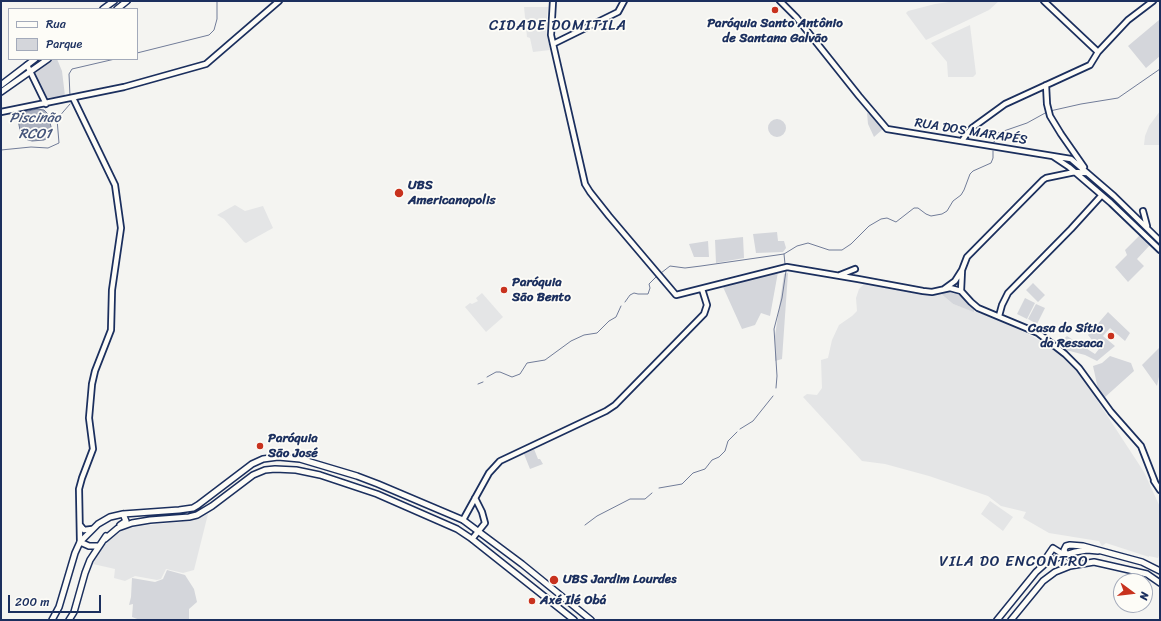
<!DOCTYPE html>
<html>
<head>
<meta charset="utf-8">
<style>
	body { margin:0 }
	#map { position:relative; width:1161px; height:621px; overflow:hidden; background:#f4f4f1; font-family:Sriracha,sans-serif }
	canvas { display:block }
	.frame { position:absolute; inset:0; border:2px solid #1b2f5e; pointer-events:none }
	.legend { position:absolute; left:8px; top:8px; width:130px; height:52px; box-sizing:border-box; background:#fdfcf7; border:1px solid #a3aaba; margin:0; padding:5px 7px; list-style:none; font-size:12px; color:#1b2f5e }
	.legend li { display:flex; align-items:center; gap:8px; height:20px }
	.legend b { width:20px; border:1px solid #a3aaba }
	.north { position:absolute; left:1113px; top:573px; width:40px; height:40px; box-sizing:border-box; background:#fdfcf7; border:1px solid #a3aaba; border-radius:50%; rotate:105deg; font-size:11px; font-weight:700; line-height:16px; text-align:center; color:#1b2f5e }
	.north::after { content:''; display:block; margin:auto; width:14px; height:18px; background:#c8321e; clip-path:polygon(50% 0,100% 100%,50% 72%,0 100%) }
	.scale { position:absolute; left:8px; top:595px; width:93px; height:18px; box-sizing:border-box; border:2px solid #1b2f5e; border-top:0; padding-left:5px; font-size:12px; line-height:14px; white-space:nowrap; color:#1b2f5e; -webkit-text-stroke:3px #fdfcf7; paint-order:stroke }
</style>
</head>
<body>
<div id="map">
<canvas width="1161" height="621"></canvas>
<div class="frame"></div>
<ul class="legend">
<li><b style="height:5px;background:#fdfcf7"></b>Rua</li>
<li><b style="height:11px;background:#d4d6db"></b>Parque</li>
</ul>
<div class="north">N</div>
<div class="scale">200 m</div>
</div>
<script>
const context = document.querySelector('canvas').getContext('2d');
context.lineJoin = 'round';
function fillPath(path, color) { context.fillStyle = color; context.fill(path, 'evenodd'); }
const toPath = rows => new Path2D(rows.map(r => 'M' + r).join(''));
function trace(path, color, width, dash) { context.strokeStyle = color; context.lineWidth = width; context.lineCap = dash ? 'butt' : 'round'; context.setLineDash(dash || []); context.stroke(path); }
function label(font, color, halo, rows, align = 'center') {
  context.font = font + ' Sriracha,sans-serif'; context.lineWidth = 3.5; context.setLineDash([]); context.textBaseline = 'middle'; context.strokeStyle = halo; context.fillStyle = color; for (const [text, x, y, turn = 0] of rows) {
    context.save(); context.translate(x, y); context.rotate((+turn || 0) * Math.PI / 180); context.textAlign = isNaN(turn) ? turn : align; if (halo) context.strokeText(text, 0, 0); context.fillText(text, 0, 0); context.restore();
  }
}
const built = toPath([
	[956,1,999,1,989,10,926,40,906,13,908,11,935,4],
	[524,7,548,7,546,29,550,50,533,52,530,38,527,37],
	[970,25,976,74,973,77,948,77,947,62,931,43],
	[1160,111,1160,145,1144,145,1145,136,1149,126],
	[235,205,245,211,263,206,273,228,246,243,244,242,224,219,217,215],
	[867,281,926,292,940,293,953,304,999,320,1028,334,1055,349,1080,374,1144,472,1160,507,1160,553,1158,558,1149,556,1149,557,1106,543,1102,546,1099,541,1092,540,1049,533,1023,518,1026,512,1001,506,988,496,929,476,885,464,862,461,803,397,807,394,817,395,822,388,821,360,828,358,832,340,839,325,852,316,857,311,856,298,859,289],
	[482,293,503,317,486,332,465,307,470,303,472,304,478,301,476,298],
	[990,501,1013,517,1003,531,981,514],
	[208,514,194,570,183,573,166,569,161,579,157,580,135,576,125,581,114,578,115,569,93,564,98,552,107,541,123,530,139,526,190,521]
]);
const green = toPath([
	[1159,20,1160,56,1146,68,1128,46],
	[53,59,57,59,62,71,65,96,46,98,35,73],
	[867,113,870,114,883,129,874,137,868,124],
	'768 128a9 9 0 1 1 18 0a9 9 0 1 1-18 0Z',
	[777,232,778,241,784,241,786,248,783,252,756,253,753,234],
	[1140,235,1150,245,1137,259,1144,266,1128,282,1115,267,1127,255,1125,250],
	[743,237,744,258,716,263,715,240],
	[708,241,709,257,694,257,689,244],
	[778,272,770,316,761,313,755,325,742,329,723,287],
	[788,273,782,359,775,361,775,336,784,274],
	[960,279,961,293,974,309,974,312,953,304,940,293,945,292],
	[1033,283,1045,295,1038,302,1026,290],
	[1025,298,1035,303,1027,319,1017,314],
	[1036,304,1045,308,1037,324,1028,319],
	[1108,312,1130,333,1125,341,1110,328,1103,336,1115,346,1097,361,1085,355,1066,350,1059,343,1067,336,1095,354,1099,349,1088,335],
	[1160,347,1160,372,1157,386,1142,365],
	[1110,356,1131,363,1134,371,1104,398,1098,389,1093,366,1102,363],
	[534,449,538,459,540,459,543,464,530,469,524,454],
	[167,570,185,575,194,589,197,602,189,609,189,620,140,620,132,617,133,604,129,605,131,597,132,578,155,582,163,579]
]);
const water = toPath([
	[37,109,44,110,48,114,52,131,49,137,44,140,32,141,25,139,21,135,18,120,24,112,37,109]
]);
const stream = toPath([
	[137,53,209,35,214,30,217,19,217,1],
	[70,96,69,74,72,69,115,59],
	[1050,111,1081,104,1118,98,1160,69],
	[994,142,998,133,1027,123,1047,112],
	[1,150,31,147,48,148,59,143,57,119,70,104],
	[784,254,785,264],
	[661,273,670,266,685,268,701,266,784,254,797,246,808,243,829,250,842,250,851,244,869,226,881,219,887,218,896,222,914,208,918,208,926,214,931,216,942,214,947,211,953,201,961,195,964,190,970,174,973,171,991,163,993,158,993,151],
	[625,302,630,295,634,293,638,294,648,294,650,288,649,284,657,276],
	[487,377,496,372,500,372,512,377,520,374,527,363,545,360,571,341,584,335,597,333,609,321,616,317,621,306],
	[478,384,483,382],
	[776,388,777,376,774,329,782,298,786,271],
	[740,429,753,421,773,396],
	[659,488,682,484,693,473,705,469,712,460,719,457,725,451,728,441,737,432],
	[585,525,597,516,630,499,645,499,652,493]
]);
const secondary = toPath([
	[553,1,551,35,553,44,585,184,590,192,609,216,676,295,787,267,858,279,923,291,932,292,950,288,961,291],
	[780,1,796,17,859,96,887,129,1071,159,1114,196,1160,241],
	[1044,1,1098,52],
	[553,44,618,12,624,1],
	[27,65,46,104],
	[1046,85,1047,104,1050,116,1061,134,1084,167],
	[73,98,115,185,121,228,112,290,111,330,95,371,92,384,89,418,93,449,82,478,79,489,80,542],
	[1,112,124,87,206,64,279,1],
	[962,141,966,135,972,128,1005,104,1090,65,1098,52,1128,20,1153,1],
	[1054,157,1069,167,1111,203,1160,250],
	[1087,173,1075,172,1046,178,1043,180,967,257,962,270,961,291,971,302,978,308,1038,333,1065,354,1079,368,1111,412,1141,446,1155,482],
	[1143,211,1147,226],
	[840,275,855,269],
	[944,289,955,281,962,270],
	[999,316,1002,305,1008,293,1071,229,1101,196],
	[1154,481,1160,490],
	[463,520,489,473,500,461,606,411,615,405,704,314,707,305,702,289],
	[80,525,84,530,92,529],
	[472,539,485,523,482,512,475,498]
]);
const primary = toPath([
	[103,9,114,1],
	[117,9,127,1],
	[1,85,35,59],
	[1,92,48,59],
	[120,525,126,521,123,514],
	[105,539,118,528,132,523,150,520,189,517,197,515,212,506,253,475,265,470,275,469,296,470,320,475,377,494,457,529,472,539,574,620],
	[80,542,89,546,98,546],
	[1077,564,1066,554,1064,550,1066,546,1070,545,1083,546,1142,562,1160,571],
	[1040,567,1053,548,1064,555],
	[52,620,59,607,75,553,80,542,98,524,110,517,123,514,179,510,193,508,198,505,252,464,263,459,278,457,300,459,357,476,378,484,463,520,522,564,591,620],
	[69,620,74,612,85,573,90,560,106,536],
	[997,620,1036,572,1045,564,1059,557,1075,552,1087,550,1098,551],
	[1011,620,1043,581,1055,572,1070,566,1094,562,1103,564,1147,574,1160,583]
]);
const markers = [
	[775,10,4,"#c8321e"],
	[399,193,5,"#c8321e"],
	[504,290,4,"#c8321e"],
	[1111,336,4,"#c8321e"],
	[260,446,4,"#c8321e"],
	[554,580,5,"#c8321e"],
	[532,601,4,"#c8321e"]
];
const poiNames = [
	["Paróquia Santo Antônio",775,24,"center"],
	["de Santana Galvão",775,39,"center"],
	["UBS",408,186],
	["Americanopolis",408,201],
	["Paróquia",512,283],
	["São Bento",512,298],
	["Casa do Sítio",1103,329,"right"],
	["da Ressaca",1103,344,"right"],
	["Paróquia",268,439],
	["São José",268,454],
	["UBS Jardim Lourdes",563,580],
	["Axé Ilé Obá",540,601]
];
const streetNames = [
	["RUA DOS MARAPÉS",971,132,9]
];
const waterNames = [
	["Piscinão",35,118],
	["RCO1",35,134]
];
const quarterNames = [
	["CIDADE DOMITILA",558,26],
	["VILA DO ENCONTRO",1014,562]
];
fillPath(built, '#e4e5e6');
fillPath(green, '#d4d6db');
fillPath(water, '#aab0bf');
trace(water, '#717c98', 1);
trace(stream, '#717c98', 1);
trace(secondary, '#1b2f5e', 8);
trace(primary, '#1b2f5e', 8);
trace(secondary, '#fdfcf7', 4.5);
trace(primary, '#fdfcf7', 5);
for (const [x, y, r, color] of markers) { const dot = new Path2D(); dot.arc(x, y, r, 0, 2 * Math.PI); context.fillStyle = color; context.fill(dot); trace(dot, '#fdfcf7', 1.5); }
label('bold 13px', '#1b2f5e', '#fdfcf7', poiNames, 'left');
label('13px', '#1b2f5e', '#fdfcf7', streetNames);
label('italic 14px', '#46567b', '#fdfcf7', waterNames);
context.letterSpacing = '1px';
label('15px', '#1b2f5e', '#fdfcf7', quarterNames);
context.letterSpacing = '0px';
</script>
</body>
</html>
